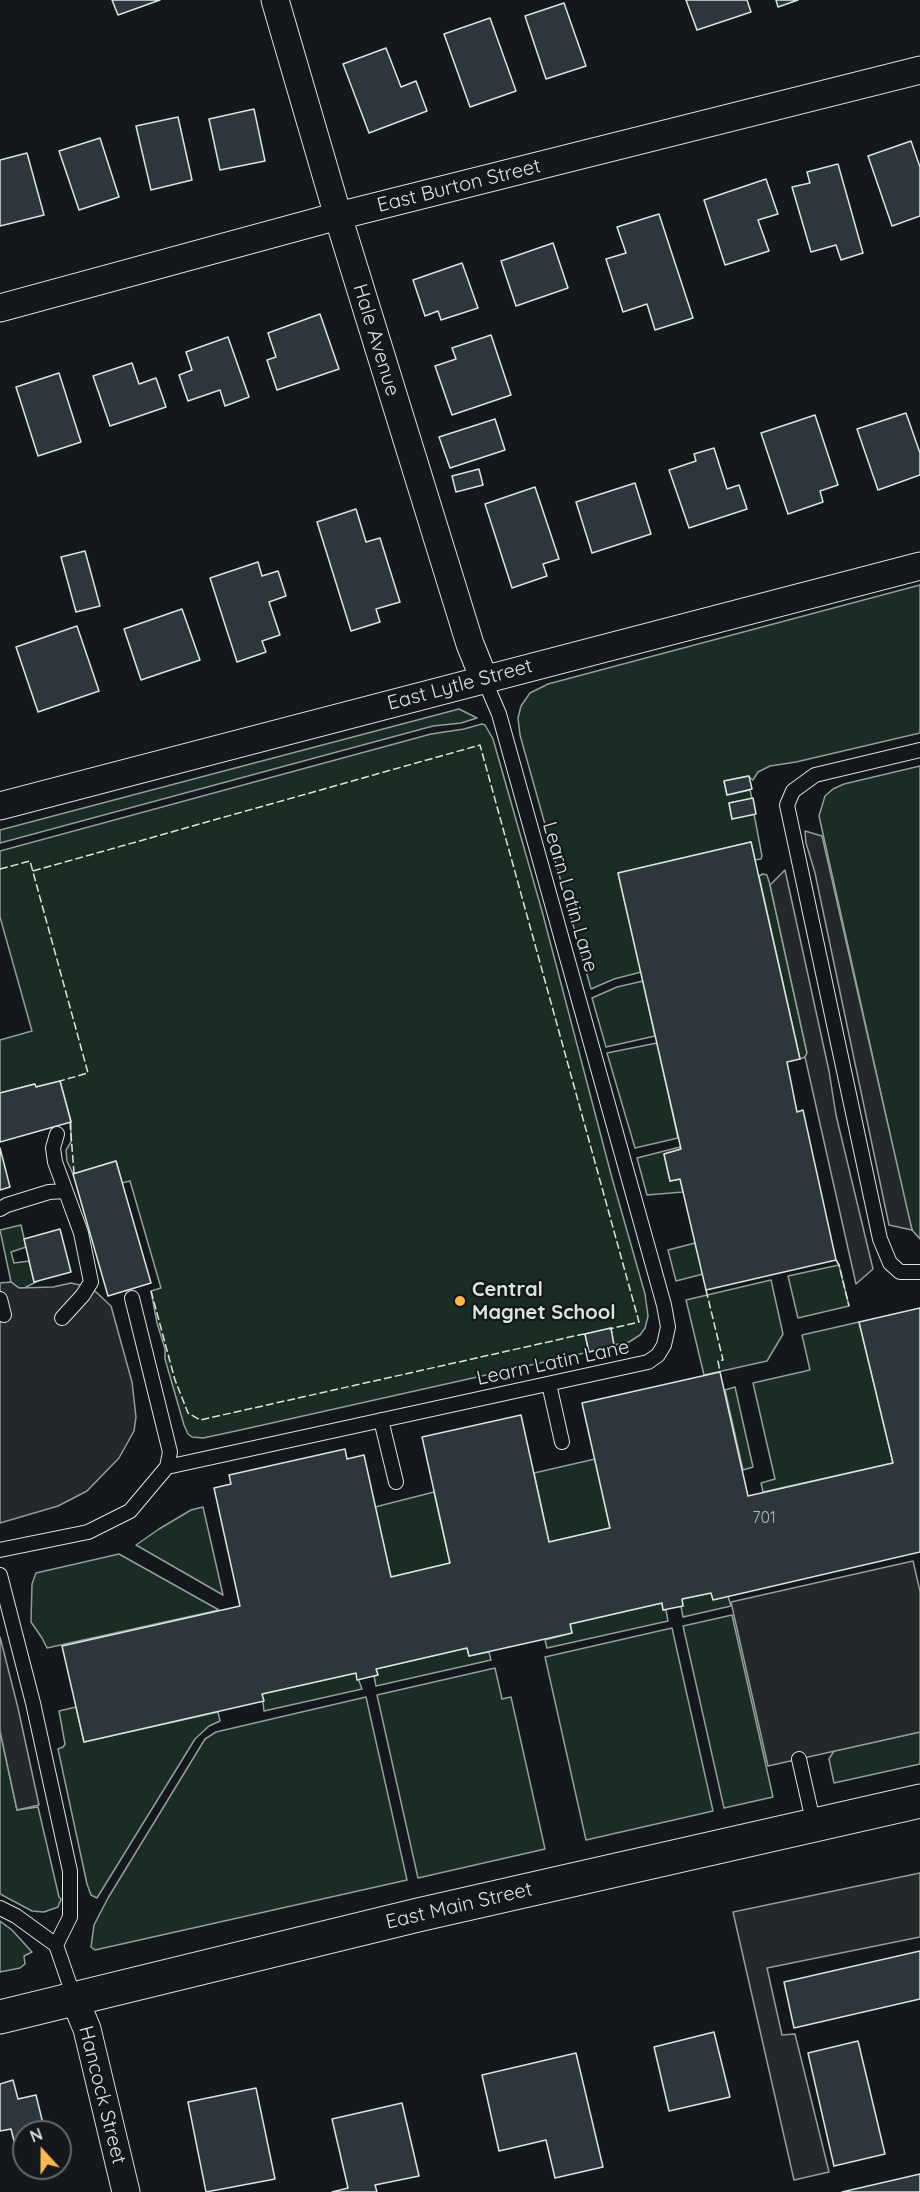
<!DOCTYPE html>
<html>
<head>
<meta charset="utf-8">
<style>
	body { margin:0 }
	#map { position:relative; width:920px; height:2192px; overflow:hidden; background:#14181c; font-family:Quicksand,sans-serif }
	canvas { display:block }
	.north { position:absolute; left:12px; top:2120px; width:60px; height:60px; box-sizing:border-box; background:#14181c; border:2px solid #626a69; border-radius:50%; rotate:339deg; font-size:16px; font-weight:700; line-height:24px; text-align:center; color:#d8e6dc }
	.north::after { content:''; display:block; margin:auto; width:21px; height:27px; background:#ffb74d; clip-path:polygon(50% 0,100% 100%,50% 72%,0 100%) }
</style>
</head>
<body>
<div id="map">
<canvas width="920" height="2192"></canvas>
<div class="north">N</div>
</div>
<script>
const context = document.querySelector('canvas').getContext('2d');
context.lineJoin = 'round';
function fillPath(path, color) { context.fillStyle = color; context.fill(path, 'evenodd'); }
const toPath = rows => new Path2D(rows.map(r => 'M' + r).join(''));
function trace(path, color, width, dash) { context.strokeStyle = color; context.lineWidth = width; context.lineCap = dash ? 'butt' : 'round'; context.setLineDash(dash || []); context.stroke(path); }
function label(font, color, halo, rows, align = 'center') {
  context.font = font + ' Quicksand,sans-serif'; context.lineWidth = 4.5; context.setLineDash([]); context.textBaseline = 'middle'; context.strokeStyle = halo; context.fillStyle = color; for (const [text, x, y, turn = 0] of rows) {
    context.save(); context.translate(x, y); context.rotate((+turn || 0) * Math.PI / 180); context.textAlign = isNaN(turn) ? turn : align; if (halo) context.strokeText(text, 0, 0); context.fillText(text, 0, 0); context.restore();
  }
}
const green = toPath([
	[920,585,920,733,796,762,770,766,758,772,753,780,748,776,724,781,727,795,750,790,752,799,729,803,732,819,754,814,762,856,761,859,755,860,751,842,618,873,641,972,614,979,591,989,520,735,518,718,521,706,530,693,548,684,920,585],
	[459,709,477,718,461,723,433,726,0,843,0,830,459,709],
	[482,724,485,725,493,739,542,911,612,1178,645,1294,648,1316,645,1328,640,1335,629,1342,614,1345,611,1328,585,1334,589,1352,236,1431,203,1438,192,1437,188,1434,184,1425,165,1359,165,1349,157,1323,151,1291,161,1288,130,1181,122,1183,116,1161,73,1174,67,1161,66,1150,71,1142,71,1121,60,1081,36,1087,34,1084,0,1093,0,1040,32,1031,0,917,0,851,431,734,464,729,482,724],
	[920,766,920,1239,912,1230,908,1215,819,816,825,796,833,789,844,784,920,766],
	[763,874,767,875,770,885,807,1053,805,1057,800,1059,759,876,763,874],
	[643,981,655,1036,606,1047,592,998,617,987,643,981],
	[657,1043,678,1138,635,1148,607,1053,657,1043],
	[680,1147,681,1149,664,1154,670,1181,680,1179,683,1192,647,1195,637,1158,680,1147],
	[21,1225,26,1247,11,1252,14,1263,29,1261,34,1281,38,1281,24,1288,19,1288,11,1282,0,1230,21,1225],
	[695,1243,703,1274,676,1281,668,1250,695,1243],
	[839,1265,849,1306,798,1318,788,1276,839,1265],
	[771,1280,783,1334,767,1361,704,1375,686,1300,771,1280],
	[859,1322,893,1463,763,1492,761,1483,775,1479,753,1383,810,1370,802,1335,859,1322],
	[735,1387,753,1467,743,1470,725,1390,735,1387],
	[595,1459,610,1528,549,1542,534,1473,595,1459],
	[434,1492,450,1563,391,1577,375,1507,434,1492],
	[203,1507,223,1595,136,1545,159,1529,191,1510,203,1507],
	[119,1554,219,1610,47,1648,42,1638,31,1622,32,1584,36,1573,119,1554],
	[711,1593,728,1596,731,1606,683,1617,681,1606,683,1606,682,1599,711,1593],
	[662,1603,663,1610,666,1610,668,1621,547,1648,545,1640,572,1633,570,1624,662,1603],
	[732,1615,773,1797,724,1808,683,1626,732,1615],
	[672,1628,713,1811,586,1840,545,1657,672,1628],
	[467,1648,469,1656,489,1652,491,1660,376,1686,374,1676,378,1675,376,1669,467,1648],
	[495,1668,502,1699,511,1697,545,1849,418,1878,377,1695,495,1668],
	[356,1673,362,1689,264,1711,262,1694,356,1673],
	[366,1697,407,1880,95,1950,91,1947,94,1925,108,1898,205,1739,216,1732,366,1697],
	[76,1707,84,1742,218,1712,220,1721,209,1726,195,1739,97,1898,91,1895,87,1884,58,1749,63,1747,65,1744,59,1711,76,1707],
	[0,1731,17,1810,38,1807,59,1897,61,1899,58,1907,44,1912,32,1911,0,1894,0,1731],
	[920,1732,920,1764,834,1783,829,1759,834,1751,920,1732],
	[0,1921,12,1930,32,1952,24,1956,25,1964,20,1968,0,1972,0,1921]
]);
const parking = toPath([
	[805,831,822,836,912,1230,889,1225,815,873,806,843,805,831],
	[785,870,829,1071,836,1115,873,1269,856,1284,805,1057,807,1053,770,885,785,870],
	[11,1282,19,1288,53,1287,71,1283,84,1286,96,1292,111,1306,132,1382,136,1417,134,1431,119,1458,87,1491,58,1506,0,1523,0,1283,11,1282],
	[913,1561,920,1591,920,1732,768,1766,731,1602,913,1561],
	[0,1637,18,1708,39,1805,17,1810,0,1731,0,1637],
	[920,1873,920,1937,767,1968,782,2035,795,2034,829,2172,794,2180,733,1912,920,1873]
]);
const building = toPath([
	[112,0,160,0,118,15,112,0],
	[686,0,747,0,751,12,697,30,686,0],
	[776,0,798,0,778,7,776,0],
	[564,3,586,66,546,79,525,16,564,3],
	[490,18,516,91,470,107,444,34,490,18],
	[386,48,401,87,416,81,427,111,369,133,343,64,386,48],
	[254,109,265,161,220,170,209,119,254,109],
	[178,117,192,180,151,190,136,126,178,117],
	[100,138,119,197,79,210,59,151,100,138],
	[911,141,920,167,920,216,892,226,868,156,911,141],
	[27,153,44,215,0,226,0,160,27,153],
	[838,164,863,253,841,260,836,245,811,252,792,187,810,183,807,172,838,164],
	[766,179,778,214,758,220,769,251,725,265,704,200,766,179],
	[659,214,693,318,655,330,647,304,623,312,606,259,626,253,617,227,659,214],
	[553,243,568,288,516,306,501,261,553,243],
	[462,263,478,308,441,320,438,311,425,316,413,280,462,263],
	[320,314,339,369,277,390,267,360,276,357,268,333,320,314],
	[491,335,511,395,452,415,435,366,456,359,452,348,491,335],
	[228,337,249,397,225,406,220,390,188,401,179,375,192,370,186,352,228,337],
	[132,363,139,384,156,378,166,407,110,426,93,376,132,363],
	[59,373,81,442,38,456,16,387,59,373],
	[906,413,920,453,920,475,878,490,857,429,906,413],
	[815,415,838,485,820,491,823,502,788,514,761,433,815,415],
	[495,419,505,450,450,468,439,437,495,419],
	[714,448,727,489,739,485,747,509,689,528,669,470,696,461,694,454,714,448],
	[479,469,483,485,456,492,452,476,479,469],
	[635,483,651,534,592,553,576,502,635,483],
	[535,487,559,559,543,564,547,576,512,588,485,504,535,487],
	[356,509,366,542,380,538,400,602,376,609,380,622,351,631,317,522,356,509],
	[85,551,100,606,76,612,61,557,85,551],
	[258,562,262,576,278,571,286,596,269,602,280,635,262,641,266,652,237,662,210,578,258,562],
	[182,609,200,660,141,680,124,629,182,609],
	[77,626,99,691,38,712,16,647,77,626],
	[749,776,752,789,727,795,724,781,749,776],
	[753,798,756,814,732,819,729,803,753,798],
	[751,842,800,1059,787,1062,797,1112,803,1110,836,1260,706,1290,680,1179,670,1181,664,1154,681,1149,618,873,751,842],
	[60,1081,71,1122,0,1142,0,1093,35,1084,36,1087,60,1081],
	[0,1148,10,1187,0,1190,0,1148],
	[116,1161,151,1283,108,1296,73,1174,116,1161],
	[60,1229,71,1272,34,1282,24,1239,60,1229],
	[920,1308,920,1552,713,1600,711,1593,682,1599,683,1606,663,1610,662,1603,570,1624,572,1633,469,1656,467,1648,376,1669,378,1675,357,1680,356,1673,262,1694,264,1701,84,1742,62,1646,240,1606,214,1488,231,1484,229,1475,345,1449,347,1459,364,1455,391,1577,450,1563,422,1437,521,1415,549,1542,610,1528,582,1403,720,1372,748,1496,893,1463,859,1322,920,1308],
	[611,1328,614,1346,589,1352,585,1334,611,1328],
	[920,1951,920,1999,794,2028,784,1982,920,1951],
	[714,2032,730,2097,669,2111,654,2047,714,2032],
	[858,2041,885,2154,834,2166,808,2053,858,2041],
	[576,2053,603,2167,555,2178,546,2140,499,2151,482,2075,576,2053],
	[13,2080,18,2099,36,2095,45,2132,24,2132,24,2160,19,2161,11,2129,0,2131,0,2084,13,2080],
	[256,2088,275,2179,206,2192,188,2102,256,2088],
	[402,2103,419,2176,375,2185,377,2192,332,2192,348,2188,332,2119,402,2103],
	[920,2174,920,2192,842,2192,920,2174]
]);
const lane = toPath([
	[920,750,815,775,793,791,787,805,880,1239,890,1263,900,1272,920,1272],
	[57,1134,53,1148,55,1162,81,1233,91,1282,83,1295,62,1318],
	[0,1209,7,1205,49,1192,65,1191],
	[132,1298,170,1452,167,1467],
	[0,1299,4,1315],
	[549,1384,562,1442],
	[381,1420,396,1482],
	[0,1550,88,1532,130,1511,167,1467,648,1362,658,1355,664,1345,668,1327,664,1305,499,714,484,679],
	[0,1575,33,1703,70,1871,70,1917,56,1945,75,2000],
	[799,1759,814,1825],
	[0,1908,16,1916,56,1945]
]);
const street = toPath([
	[275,0,338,216,470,644,484,679],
	[0,308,338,216,920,70],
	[0,806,920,566],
	[75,2000,87,2029,126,2192]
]);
const secondary = toPath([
	[0,2017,418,1915,920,1801]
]);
const fence = toPath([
	[0,869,30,861,88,1073,60,1081],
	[33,871,480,745,639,1322,609,1329],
	[70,1122,74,1173],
	[836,1260,839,1265,849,1306],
	[706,1290,723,1360,718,1361,720,1372],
	[151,1291,175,1380,188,1413,200,1420,588,1333]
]);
const markers = [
	[460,1301,6,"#ffb74d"]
];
const numberNames = [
	["701",764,1518]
];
const streetNames = [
	["East Burton Street",459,186,-14],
	["Hale Avenue",376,340,73],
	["East Lytle Street",460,685,-15],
	["Learn Latin Lane",570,897,74],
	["Learn Latin Lane",553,1363,-12],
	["East Main Street",459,1906,-13],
	["Hancock Street",102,2095,76]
];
const poiNames = [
	["Central",472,1290],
	["Magnet School",472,1313]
];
fillPath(green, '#1a2d24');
trace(green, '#939e99', 1.5);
fillPath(parking, '#24282b');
trace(parking, '#939e99', 1.5);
fillPath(building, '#2c363c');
trace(building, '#d8e6dc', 1.5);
trace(lane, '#d8e6dc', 16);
trace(street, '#d8e6dc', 29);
trace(secondary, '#d8e6dc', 35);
trace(lane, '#14181c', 14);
trace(street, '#14181c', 27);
trace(secondary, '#14181c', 33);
trace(fence, '#d8e6dc', 1.5, [8, 3]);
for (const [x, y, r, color] of markers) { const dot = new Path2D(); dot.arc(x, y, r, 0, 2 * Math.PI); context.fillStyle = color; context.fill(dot); trace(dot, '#14181c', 2); }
label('16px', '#adbab4', null, numberNames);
label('20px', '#d8e6dc', '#14181c', streetNames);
label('bold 20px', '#d8e6dc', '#14181c', poiNames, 'left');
</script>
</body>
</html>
